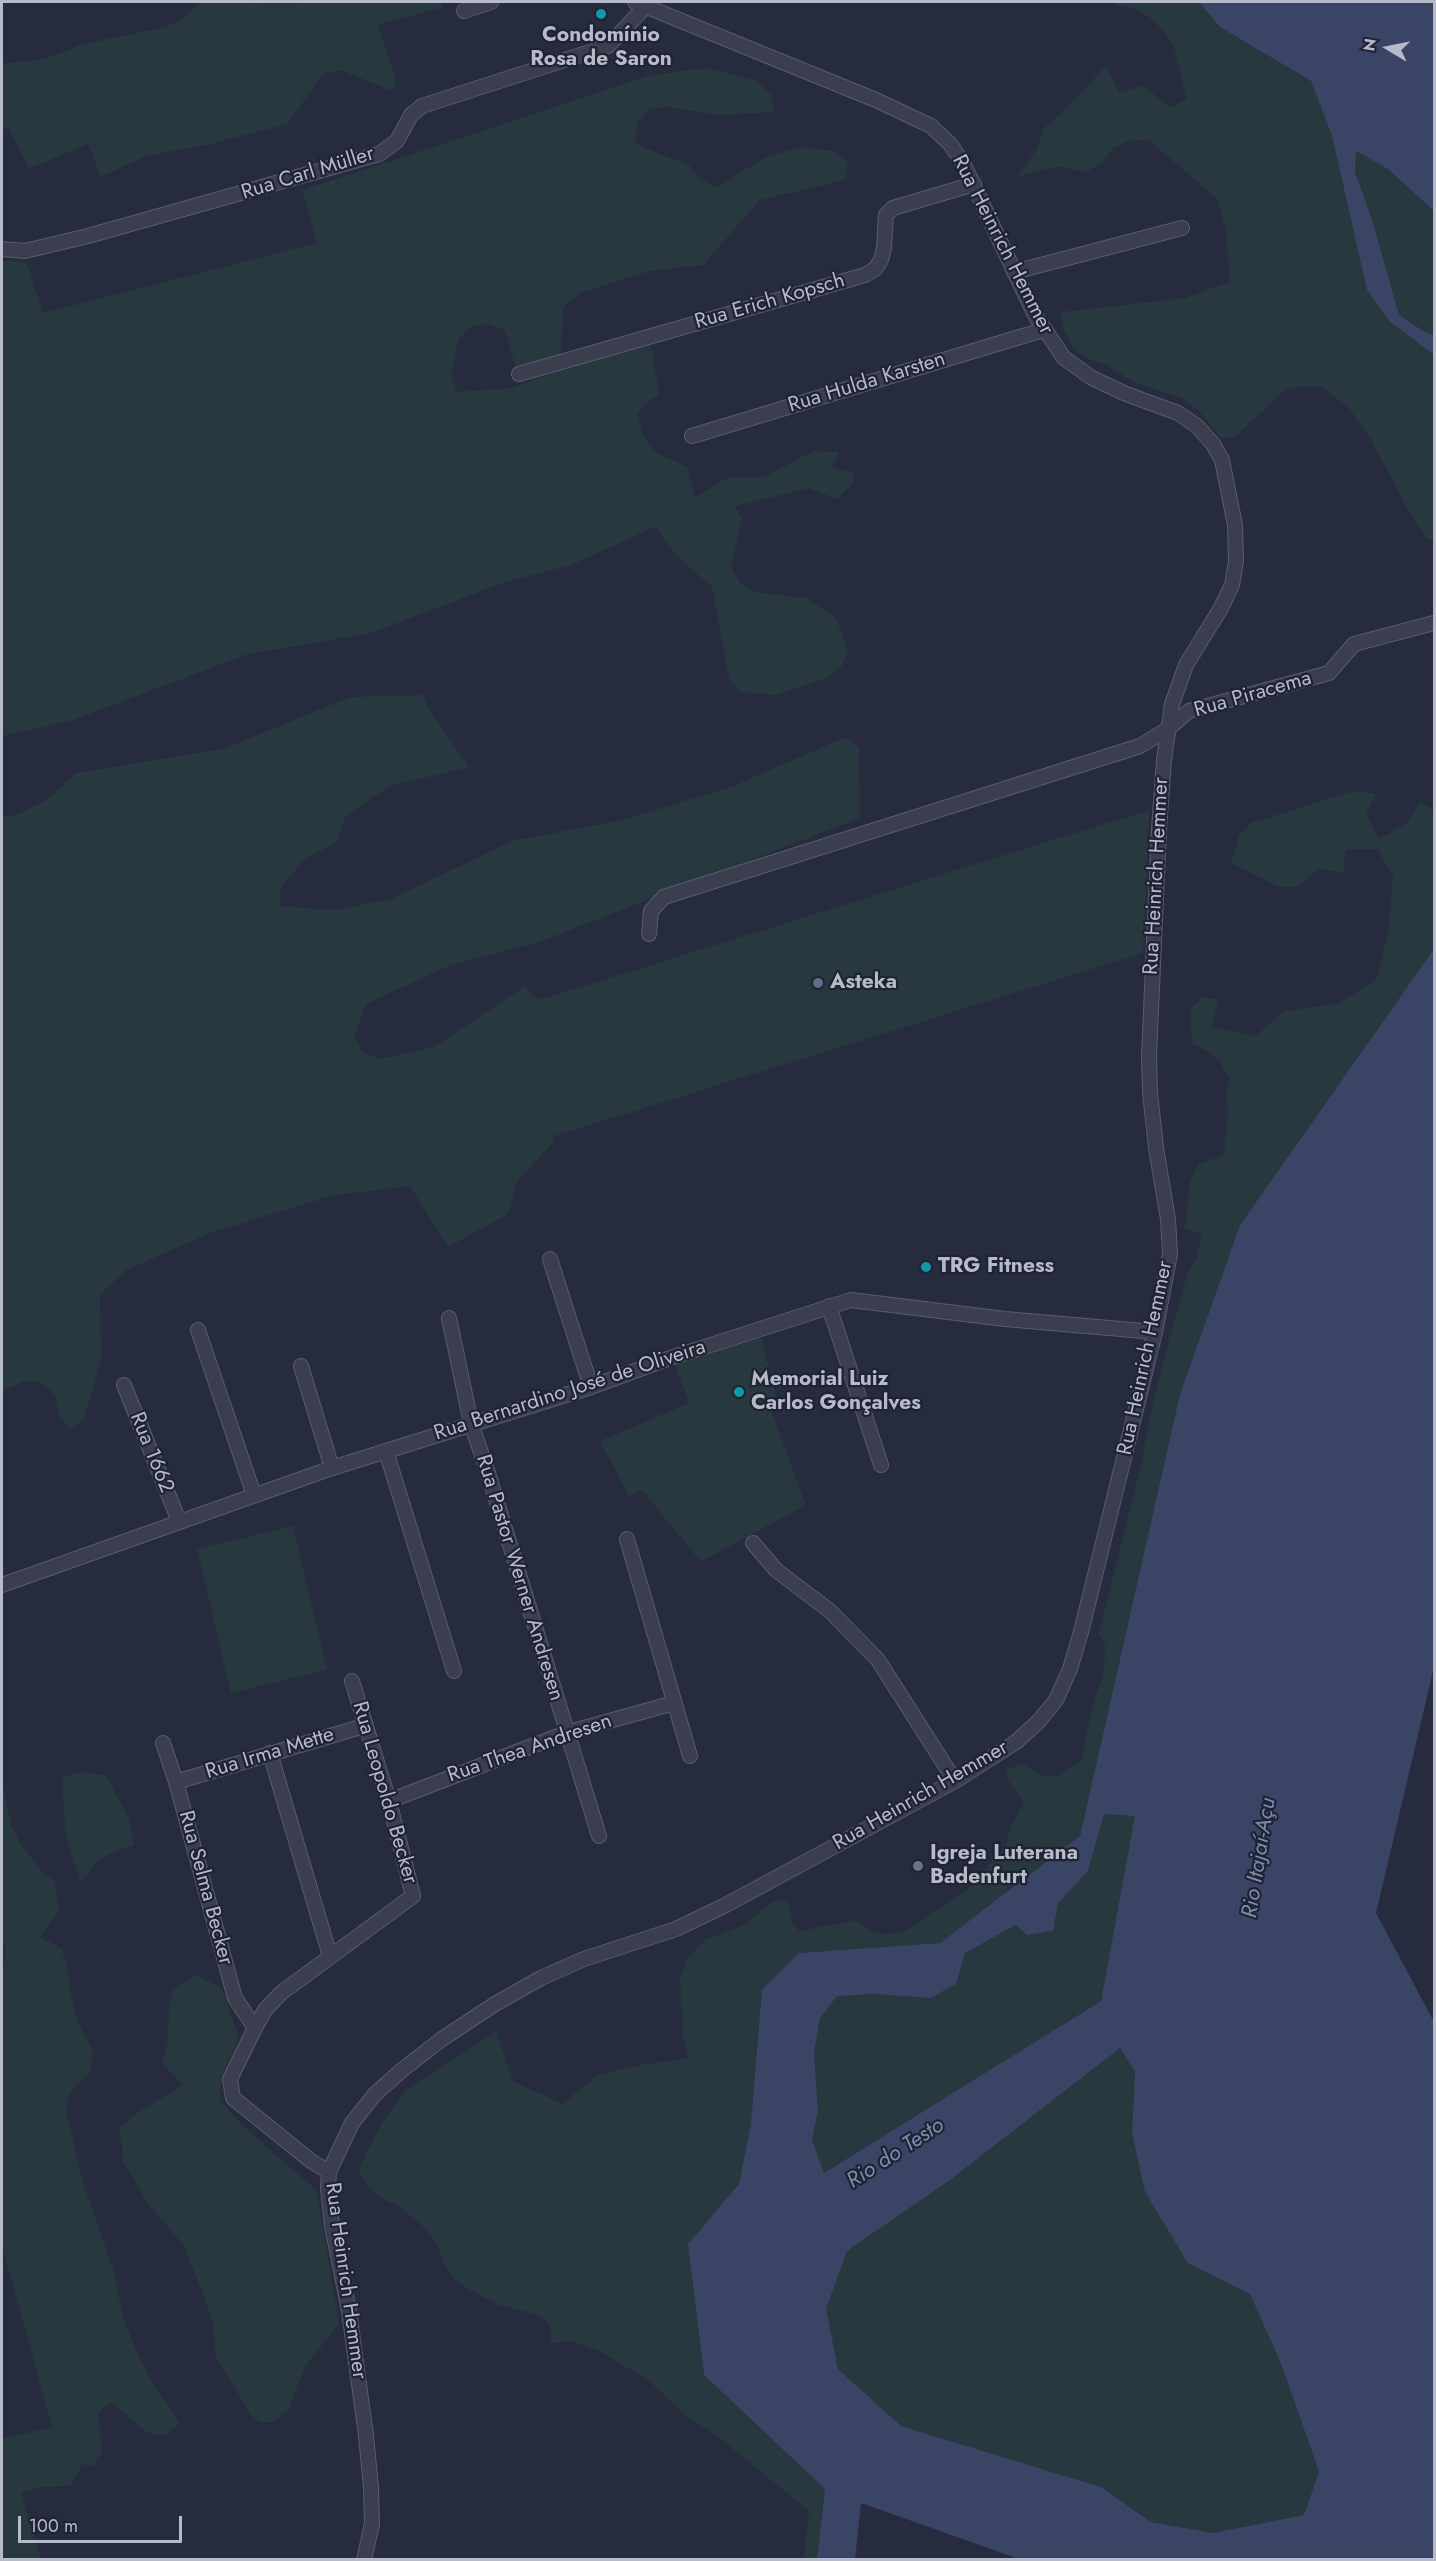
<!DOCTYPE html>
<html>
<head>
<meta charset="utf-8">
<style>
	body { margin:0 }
	#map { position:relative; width:1436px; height:2561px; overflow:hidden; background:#262c3e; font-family:Jost,sans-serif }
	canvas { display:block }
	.frame { position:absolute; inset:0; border:3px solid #b6bac9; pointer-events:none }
	.north { position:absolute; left:1358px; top:18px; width:60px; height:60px; -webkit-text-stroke:4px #1f2333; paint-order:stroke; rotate:280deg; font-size:16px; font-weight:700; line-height:24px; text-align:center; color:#b6bac9 }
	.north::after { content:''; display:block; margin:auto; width:21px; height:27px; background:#b6bac9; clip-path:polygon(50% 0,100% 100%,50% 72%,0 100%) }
	.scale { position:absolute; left:18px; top:2516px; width:164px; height:27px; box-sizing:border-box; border:3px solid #b6bac9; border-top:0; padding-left:8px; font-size:18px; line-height:21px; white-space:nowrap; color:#b6bac9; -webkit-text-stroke:4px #1f2333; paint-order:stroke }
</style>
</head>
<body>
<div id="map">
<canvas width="1436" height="2561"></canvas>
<div class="frame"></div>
<div class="north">N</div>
<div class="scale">100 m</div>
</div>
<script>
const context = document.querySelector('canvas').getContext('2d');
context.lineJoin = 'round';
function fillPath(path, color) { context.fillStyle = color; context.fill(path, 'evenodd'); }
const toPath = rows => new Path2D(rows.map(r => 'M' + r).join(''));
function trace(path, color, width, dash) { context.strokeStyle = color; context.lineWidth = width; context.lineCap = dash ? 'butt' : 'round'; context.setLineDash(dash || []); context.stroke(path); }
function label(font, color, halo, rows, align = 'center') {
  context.font = font + ' Jost,sans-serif'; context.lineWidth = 4.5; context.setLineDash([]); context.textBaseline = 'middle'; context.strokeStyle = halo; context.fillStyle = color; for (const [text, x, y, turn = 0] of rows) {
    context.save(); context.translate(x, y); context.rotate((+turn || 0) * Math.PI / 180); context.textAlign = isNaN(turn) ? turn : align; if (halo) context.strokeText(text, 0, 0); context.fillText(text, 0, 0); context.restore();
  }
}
const green = toPath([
	[200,2,296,4,300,2,440,2,443,7,378,25,394,73,395,87,389,90,341,70,324,73,287,124,206,145,146,156,101,177,88,144,29,169,9,128,2,130,2,64,45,59,80,45,165,27,183,19],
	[1113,2,1199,2,1220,27,1311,81,1332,136,1367,290,1390,321,1434,355,1434,541,1426,538,1406,506,1371,440,1349,408,1321,386,1303,386,1285,390,1235,437,1221,438,1198,410,1183,399,1134,382,1103,363,1087,358,1073,348,1064,330,1061,312,1185,298,1230,282,1226,229,1217,199,1149,140,1128,141,1113,148,1102,162,1086,172,1058,166,1018,177,1038,147,1043,129,1059,116,1106,66,1119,93,1143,86,1170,107,1187,99,1174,46,1163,31,1151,18,1136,9,1118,6],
	[707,68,758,81,771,95,775,112,722,115,667,107,649,109,638,122,635,144,689,165,699,179,717,187,764,158,800,147,835,151,848,163,845,180,760,200,703,265,650,271,582,292,563,307,561,354,516,369,505,330,487,324,470,327,458,340,451,374,456,392,511,388,612,352,648,344,652,350,659,395,650,400,637,414,644,437,655,452,687,467,695,497,729,477,764,477,813,451,839,452,832,467,853,473,853,483,837,499,809,488,735,506,742,518,731,566,739,582,754,592,806,598,836,618,848,651,842,666,828,677,777,695,741,692,729,679,712,587,680,559,655,527,571,565,505,582,371,633,248,654,73,720,2,736,2,261,26,261,43,313,317,243,302,190,652,75],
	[1356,151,1388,169,1434,211,1434,335,1425,332,1399,315,1371,216,1355,172],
	[423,695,430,711,469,767,389,786,345,817,337,842,304,859,280,889,280,906,333,910,389,900,512,841,623,820,734,786,845,737,859,747,860,818,539,942,451,965,366,1004,354,1038,364,1053,380,1059,434,1047,525,986,539,1000,1149,810,1143,953,554,1136,554,1142,517,1181,508,1214,448,1247,410,1186,335,1195,213,1232,126,1270,100,1295,101,1359,84,1419,70,1429,58,1415,56,1397,43,1383,26,1381,2,1390,2,816,14,816,47,800,76,773,226,748,350,697],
	[1354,791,1376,794,1366,814,1379,839,1407,823,1420,802,1434,810,1434,949,1240,1225,1180,1394,1080,1836,940,1943,799,1953,751,2123,739,2184,688,2244,704,2375,825,2489,817,2559,804,2559,809,2511,716,2435,687,2417,648,2380,601,2352,571,2341,551,2343,550,2324,535,2314,499,2305,467,2288,453,2277,443,2262,437,2244,426,2229,398,2205,383,2199,369,2188,359,2171,366,2153,384,2120,405,2091,496,2031,513,2081,562,2104,598,2075,634,2066,688,2058,683,2037,680,1978,689,1956,706,1939,742,1926,772,1902,781,1899,788,1903,793,1925,800,1931,855,1920,870,1930,887,1935,907,1930,971,1887,1006,1844,1011,1826,1024,1802,1008,1780,1006,1771,1022,1763,1044,1777,1057,1776,1081,1761,1094,1700,1102,1679,1106,1648,1099,1633,1143,1457,1153,1402,1187,1274,1196,1259,1202,1235,1185,1228,1190,1181,1199,1164,1224,1155,1228,1113,1226,1095,1229,1078,1220,1062,1205,1050,1192,1044,1190,1009,1203,997,1218,1000,1212,1027,1256,1036,1283,1011,1337,1004,1376,980,1389,929,1393,875,1377,849,1345,850,1344,872,1319,869,1297,887,1279,887,1231,863,1239,836,1251,823],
	[761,1335,776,1396,768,1402,806,1505,701,1562,642,1490,629,1496,600,1441,689,1403,675,1365],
	[293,1526,327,1670,231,1693,197,1549],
	[81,1772,106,1775,129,1819,134,1845,111,1853,94,1863,88,1876,80,1881,66,1837,62,1778],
	[2,1782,11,1824,21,1845,46,1876,55,1881,59,1910,40,1937,61,1948,68,1970,71,1998,79,2025,93,2050,90,2071,69,2094,66,2112,83,2183,114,2271,122,2313,137,2353,152,2382,180,2423,165,2435,157,2435,145,2431,111,2402,98,2412,102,2451,93,2466,82,2464,71,2486,40,2487,21,2492,41,2559,2,2559,2,2439,52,2427,2,2245,2,1979,6,1952,2,1937],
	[1104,1814,1136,1815,1101,2001,824,2173,812,2140,818,2111,814,2054,820,2018,837,1995,876,1994,956,1984,965,1953,1058,1903,1088,1871],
	[197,1975,222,1989,239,2037,221,2077,220,2100,241,2124,317,2191,339,2324,305,2366,288,2410,273,2422,260,2423,251,2415,216,2357,212,2318,184,2246,148,2204,123,2161,120,2127,136,2114,183,2085,162,2063,168,2042,169,2007,173,1988],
	[1120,2048,1135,2072,1132,2132,1188,2263,1250,2294,1282,2366,1319,2473,1304,2515,1213,2533,1151,2522,1101,2487,901,2426,838,2369,825,2309,847,2251,950,2180]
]);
const water = toPath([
	[1199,2,1434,2,1434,211,1388,169,1356,151,1355,172,1371,216,1399,315,1425,332,1434,335,1434,355,1389,321,1367,290,1332,136,1311,81,1220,27],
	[1434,949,1434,1667,1376,1913,1434,2022,1434,2559,1019,2559,861,2503,855,2559,817,2559,825,2489,704,2375,688,2244,739,2184,751,2123,762,1990,799,1953,940,1943,1080,1836,1180,1394,1240,1225],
	[1104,1814,1135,1816,1101,2001,824,2173,812,2140,818,2111,814,2054,820,2018,837,1996,876,1994,930,1998,956,1984,965,1953,1016,1925,1027,1935,1053,1931,1058,1903,1088,1871],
	[1120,2048,1135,2072,1132,2132,1145,2192,1188,2263,1250,2294,1282,2366,1319,2472,1304,2515,1213,2533,1151,2522,1101,2487,901,2426,838,2369,826,2309,847,2251,950,2180]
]);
const minor = toPath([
	[464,11,491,2],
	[2,249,25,251,88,236,379,154,397,141,411,115,422,106,608,46,645,7],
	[1014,272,1182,228],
	[519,374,865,275,875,269,881,260,884,248,886,215,893,208,974,184],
	[692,436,1043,330],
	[649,934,651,911,664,897,1140,746,1168,729,1189,711,1329,673,1354,644,1434,623],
	[550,1259,591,1387],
	[829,1306,881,1465],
	[449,1318,471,1423,488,1473,599,1836],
	[198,1330,254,1495],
	[301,1366,332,1468],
	[124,1385,179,1521],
	[386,1451,454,1671],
	[627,1539,690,1756],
	[753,1543,776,1570,830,1611,878,1660,955,1781],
	[2,1585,332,1468,591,1387,670,1358,851,1300,1005,1319,1155,1332],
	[163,1743,176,1782,235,1998,255,2028],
	[270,1753,330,1956],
	[176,1782,364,1726],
	[389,1801,566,1733,674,1703],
	[329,2172,311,2161,233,2098,230,2079,255,2028,265,2010,281,1993,413,1896,389,1801,352,1681],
	[364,2560,372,2524,371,2488,366,2435,349,2311,332,2226,328,2188,329,2172,352,2123,375,2094,402,2070,442,2039,495,2004,541,1978,584,1959,676,1929,724,1906,955,1781,1016,1742,1039,1721,1056,1700,1070,1669,1081,1632,1155,1332,1170,1254,1168,1219,1156,1148,1150,1092,1149,1056,1159,829,1164,760,1172,704,1186,665,1221,608,1232,585,1236,561,1235,525,1222,460,1213,444,1197,426,1178,413,1126,394,1092,378,1064,358,1035,315,963,163,950,144,931,126,876,100,635,2]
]);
const markers = [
	[601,14,6,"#0f9aa8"],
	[818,983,6,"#5c6f8a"],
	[926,1267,6,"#0f9aa8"],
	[739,1392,6,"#0f9aa8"],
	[918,1866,6,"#6b7280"]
];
const poiNames = [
	["Condomínio",601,36,"center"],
	["Rosa de Saron",601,60,"center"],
	["Asteka",830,983],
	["TRG Fitness",938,1267],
	["Memorial Luiz",751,1380],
	["Carlos Gonçalves",751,1404],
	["Igreja Luterana",930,1854],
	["Badenfurt",930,1878]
];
const streetNames = [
	["Rua Carl Müller",308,174,-17],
	["Rua Heinrich Hemmer",1002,245,63],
	["Rua Erich Kopsch",770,302,-16],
	["Rua Hulda Karsten",867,383,-17],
	["Rua Piracema",1253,695,-16],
	["Rua Heinrich Hemmer",1157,876,-87],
	["Rua Heinrich Hemmer",1146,1358,-78],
	["Rua Bernardino José de Oliveira",570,1391,-18],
	["Rua 1662",151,1453,68],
	["Rua Pastor Werner Andresen",519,1578,73],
	["Rua Thea Andresen",530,1749,-19],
	["Rua Irma Mette",270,1754,-17],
	["Rua Leopoldo Becker",384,1793,74],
	["Rua Heinrich Hemmer",921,1796,-30],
	["Rua Selma Becker",205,1888,75],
	["Rua Heinrich Hemmer",345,2281,82]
];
const waterNames = [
	["Rio Itajaí-Açu",1260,1858,-81],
	["Rio do Testo",896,2154,-33]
];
fillPath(green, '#28383f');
fillPath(water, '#3a4465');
trace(minor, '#585c6c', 16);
trace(minor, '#3a3e4e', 14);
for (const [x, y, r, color] of markers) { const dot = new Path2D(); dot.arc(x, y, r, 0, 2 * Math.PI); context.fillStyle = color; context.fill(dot); trace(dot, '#1f2333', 2); }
label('bold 21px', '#b6bac9', '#1f2333', poiNames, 'left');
label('21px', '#b6bac9', '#1f2333', streetNames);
label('italic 22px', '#7e8bb0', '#1f2333', waterNames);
</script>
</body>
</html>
